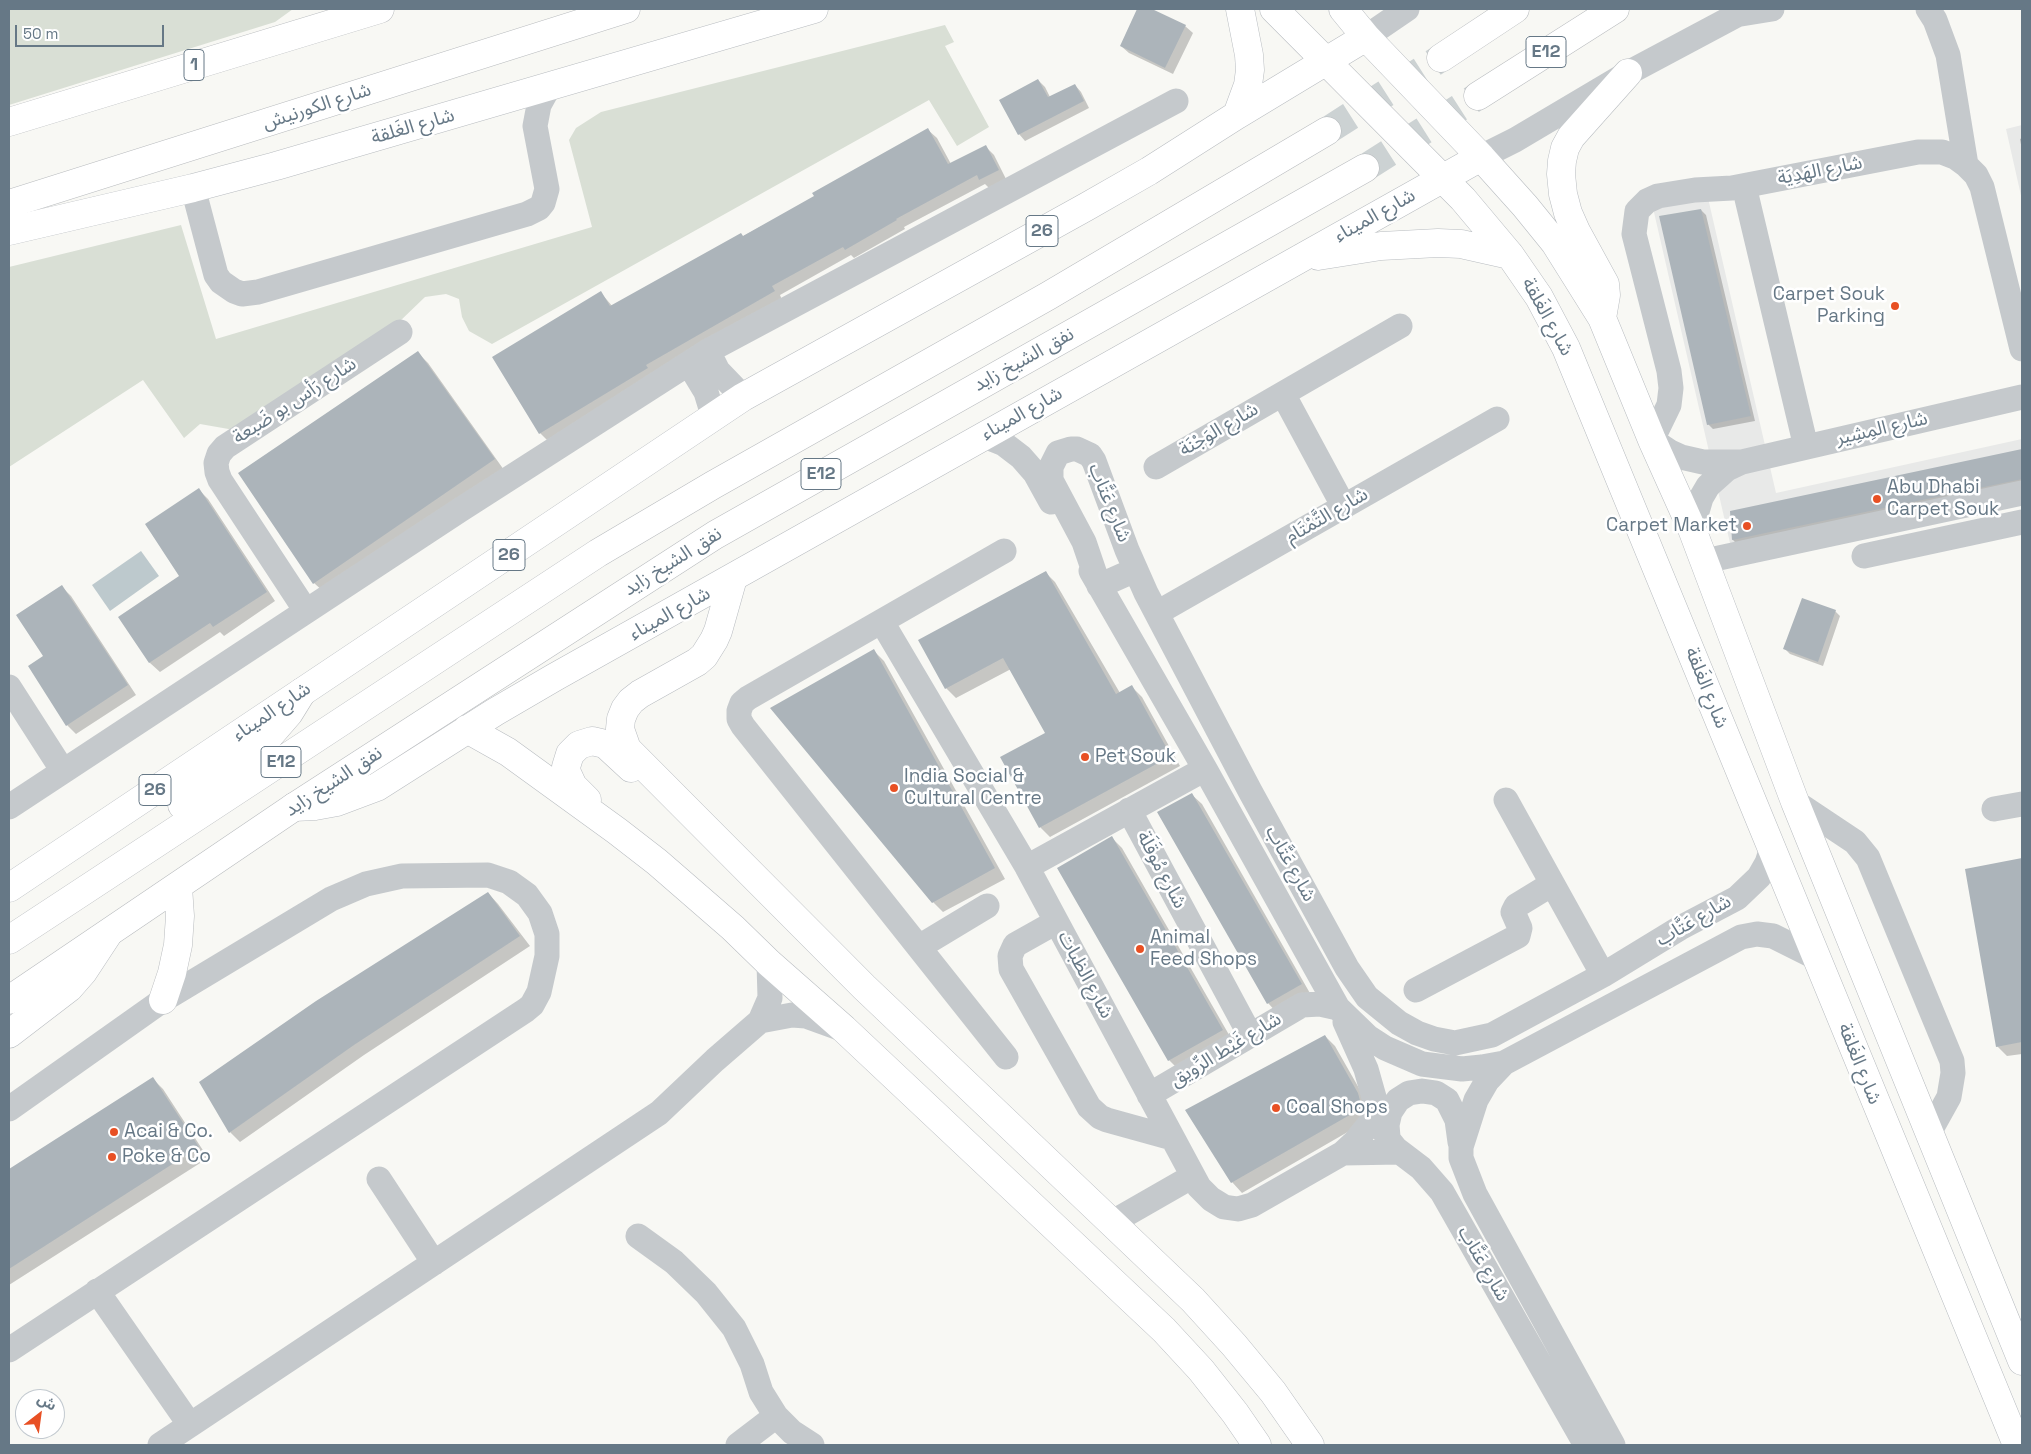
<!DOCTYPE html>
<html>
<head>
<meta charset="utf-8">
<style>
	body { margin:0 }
	#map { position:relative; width:2031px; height:1454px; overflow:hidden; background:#f8f8f4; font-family:"Space Grotesk","Noto Sans Arabic",sans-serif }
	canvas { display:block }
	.frame { position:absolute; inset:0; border:10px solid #667886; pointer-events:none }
	.north { position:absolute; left:15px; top:1389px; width:50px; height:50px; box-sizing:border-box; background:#fff; border:1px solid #c2c9cf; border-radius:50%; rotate:30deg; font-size:14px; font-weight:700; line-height:20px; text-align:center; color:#667886 }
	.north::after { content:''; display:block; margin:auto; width:18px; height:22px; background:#e85024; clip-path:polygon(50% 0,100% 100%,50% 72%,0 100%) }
	.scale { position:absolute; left:15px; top:25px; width:149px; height:22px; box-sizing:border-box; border:2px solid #667886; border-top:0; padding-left:6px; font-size:15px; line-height:18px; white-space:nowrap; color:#667886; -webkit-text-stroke:4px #fff; paint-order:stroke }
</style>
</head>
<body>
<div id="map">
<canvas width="2031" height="1454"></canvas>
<div class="frame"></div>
<div class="north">ش</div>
<div class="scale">50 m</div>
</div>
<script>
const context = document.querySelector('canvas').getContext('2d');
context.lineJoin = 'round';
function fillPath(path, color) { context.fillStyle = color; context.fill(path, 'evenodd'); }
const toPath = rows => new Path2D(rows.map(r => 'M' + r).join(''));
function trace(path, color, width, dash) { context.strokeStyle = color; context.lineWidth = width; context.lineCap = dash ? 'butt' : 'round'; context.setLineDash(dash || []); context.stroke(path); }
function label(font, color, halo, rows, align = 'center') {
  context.font = font + ' "Space Grotesk","Noto Sans Arabic",sans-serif'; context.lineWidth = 5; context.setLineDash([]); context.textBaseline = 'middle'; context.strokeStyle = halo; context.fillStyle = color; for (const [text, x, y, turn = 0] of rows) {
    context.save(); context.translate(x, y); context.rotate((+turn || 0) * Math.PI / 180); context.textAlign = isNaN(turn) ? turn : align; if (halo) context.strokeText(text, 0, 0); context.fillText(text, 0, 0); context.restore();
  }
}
const built = toPath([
	[2022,125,2022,200,2006,129],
	[1708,198,1776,493,2022,439,2022,492,1733,556,1653,208]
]);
const green = toPath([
	[9,9,293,9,275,22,9,105],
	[945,25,954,42,945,46,989,127,957,146,929,100,492,344,469,331,462,317,459,299,446,294,425,297,398,323,240,431,200,424,184,438,143,380,9,467,9,267,181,225,216,339,592,227,569,140,576,128,601,112]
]);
const water = toPath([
	[141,551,159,576,110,611,92,585]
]);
const shadow = toPath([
	[1139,9,1149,9,1185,26,1193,33,1173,74,1129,53,1121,46],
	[1038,80,1045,87,1050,97,1075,85,1081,92,1089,108,1025,141,1019,134],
	[928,130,937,138,951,164,986,147,994,155,1006,179,989,188,985,184,904,227,905,229,854,258,851,255,780,295,782,300,548,441,540,433,601,293,613,307,815,197],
	[2022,138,2022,150,2020,139],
	[1701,210,1706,215,1755,421,1713,429,1708,424],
	[418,353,428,363,504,470,325,593,314,583,240,473],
	[2022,450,2022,484,1738,545,1733,540,1731,512],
	[199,490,208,499,275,601,224,636,220,632,160,672,150,663,120,618,181,576],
	[1045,572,1055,582,1120,693,1132,687,1142,697,1180,766,1050,837,1040,827,1047,733,1011,669,956,698,946,688,920,640],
	[62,587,71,596,136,695,76,734,67,725,45,657],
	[1835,611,1840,616,1823,666,1790,654,1785,649],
	[874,651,884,661,1005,879,943,912,933,902],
	[1191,794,1202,804,1311,995,1278,1014,1268,1003],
	[1112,838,1122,848,1232,1040,1179,1070,1169,1060],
	[2022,859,2022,1054,2007,1056,1997,1046,1966,870],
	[488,893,498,904,530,946,364,1055,240,1142,230,1132],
	[1325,1036,1335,1046,1368,1104,1372,1118,1242,1193,1232,1182],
	[153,1079,163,1089,208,1158,9,1285,9,1171]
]);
const building = toPath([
	[1137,9,1152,9,1186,25,1165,68,1120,46],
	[1038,79,1048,97,1075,84,1084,101,1018,135,999,100],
	[928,128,948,164,986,145,999,170,979,180,977,175,896,219,897,220,845,250,843,247,772,286,775,291,646,365,648,368,539,434,492,357,601,291,610,306,741,233,743,236,814,196,812,193],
	[1701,209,1751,416,1707,425,1659,216],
	[418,351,495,459,313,584,238,473],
	[2022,449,2022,479,1732,540,1730,511],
	[199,488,267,592,213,627,210,623,149,663,118,617,179,576,145,524],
	[1046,571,1116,694,1132,685,1171,756,1039,828,1000,757,1045,733,1003,658,945,689,918,640],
	[62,585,128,685,66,726,28,666,43,656,16,615],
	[1802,598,1836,610,1818,662,1783,649],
	[874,649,995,868,932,903,770,708],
	[1192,793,1302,984,1267,1004,1157,812],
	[1112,836,1223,1030,1168,1061,1057,868],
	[2022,858,2022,1042,1996,1047,1965,869],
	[488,892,520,936,354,1045,229,1133,199,1082,316,1001],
	[1325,1035,1358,1093,1362,1108,1231,1183,1185,1110],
	[153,1077,199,1147,9,1269,9,1169]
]);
const highwayTunnel = toPath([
	[1327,131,1441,58],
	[1365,168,1478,96]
]);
const minor = toPath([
	[1928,9,1935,20,1948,55,1966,165],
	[1735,15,1772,9],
	[1366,37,1407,9],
	[1481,157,1515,140,1628,73,1748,9],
	[1744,186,1806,447],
	[193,188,216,275,221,282,234,291,242,294,258,292,527,214,539,208,543,203,547,189,535,126,539,105,549,87],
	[2022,349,1982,187,1976,175,1966,165,1955,157,1942,152,1918,152,1732,188,1695,190,1658,196,1647,201,1637,211,1634,234,1669,371,1671,388,1669,405,1652,440,1670,452,1681,457,1703,462,1742,462,2022,397],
	[708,351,718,371,743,397],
	[689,364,706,392,713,415],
	[1283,394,1344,507],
	[984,436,1004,444,1021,457,1035,473,1051,502],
	[1156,467,1400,326],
	[1692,529,1701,498,1708,486,1727,469,1742,462],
	[1004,551,748,698,742,703,739,711,739,719,743,726,1006,1057],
	[1864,556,2022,522],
	[1705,561,2022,493],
	[1135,570,1099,586,1084,542,1051,480,1051,467,1058,453,1071,449,1077,449,1090,455,1094,461,1127,550,1146,593,1250,791,1347,968,1367,997,1399,1023,1417,1033,1434,1039,1455,1043,1492,1035,1603,975,1680,928,1737,898,1759,877,1767,863,1772,848],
	[1091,571,1205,769,1338,1008,1368,1037,1385,1048,1422,1064,1462,1069,1482,1067,1504,1063,1741,937,1757,934,1773,936,1815,957],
	[306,611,220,480,217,472,216,463,219,454,225,447,400,332],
	[1157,613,1497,419],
	[882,622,1027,867,1199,1187,1211,1199,1224,1207,1238,1209,1252,1205,1343,1153,1356,1141,1379,1112],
	[9,687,63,771],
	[1506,800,1603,975],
	[1795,802,1855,842,1868,858,1952,1061,1953,1073,1949,1097,1929,1133],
	[9,807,460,510,708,351,1176,101],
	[1994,809,2022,804],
	[1129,810,1250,1035],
	[1027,867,1205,769],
	[1056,922,1015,945,1010,956,1011,969,1089,1107,1100,1117,1107,1120,1172,1138],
	[919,947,987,906],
	[1416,990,1518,936,1520,928,1513,912,1516,906,1552,884],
	[760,1021,792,1015,806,1016,842,1029],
	[1345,1022,1366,1069,1383,1129,1388,1139,1396,1149,1421,1168,1442,1192,1586,1445],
	[1504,1063,1487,1081,1476,1100,1461,1147,1461,1158,1475,1194,1613,1445],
	[1149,1095,1302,1005,1320,1004,1338,1008],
	[9,1109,163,1000,331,899,366,884,402,876,488,875,509,882,527,895,540,913,547,934,547,956,539,992,532,1005,526,1010,9,1350],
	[1388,1137,1387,1125,1390,1112,1398,1100,1409,1093,1422,1091,1436,1093,1447,1100,1457,1120,1460,1142],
	[1343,1153,1400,1152],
	[379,1179,434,1263],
	[1111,1223,1193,1176],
	[638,1236,674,1262,706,1293,734,1328,752,1364,761,1392,776,1416,792,1432,812,1445],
	[97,1291,190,1425],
	[160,1445,659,1113,715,1060,760,1021,770,998,769,963],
	[738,1445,776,1416]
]);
const major = toPath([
	[1274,9,1463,199,1510,255,1539,297,1566,348,2017,1445],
	[1343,9,1366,37,1481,157,1525,206,1555,243,1602,318,1652,440,1692,529,1795,802,2022,1361],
	[1237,115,1248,85,1250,70,1249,55,1240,9],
	[9,231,193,188,276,166,814,9],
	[1318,256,1381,246,1438,243,1461,244,1510,255],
	[1602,318,1606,295,1605,284,1576,231,1568,213,1563,194,1561,174,1562,161,1565,148,1571,137,1628,73],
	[733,578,718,631,714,640,704,656,697,662,640,694,631,701,625,709,621,719,620,729,627,749,864,987,1193,1300,1234,1345,1273,1392,1310,1445],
	[467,729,508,752,617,831,657,862,733,928,769,963,844,1029,1164,1330,1201,1370,1235,1413,1257,1445],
	[587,800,573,786,567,773,566,767,570,754,579,745,592,741,605,744,631,768],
	[294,807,315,806,337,802,377,787,495,712,555,677,1481,157],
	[9,888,743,397,1086,207,1149,171,1237,115,1366,37],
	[9,1034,69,988,83,972,108,934]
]);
const highway = toPath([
	[1441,58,1515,9],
	[1478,96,1615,9],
	[9,122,380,9],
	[9,204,626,9],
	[182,805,257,750,289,713,302,692],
	[9,940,598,553,713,485,1048,296,1327,131],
	[9,1000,294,807,715,535,1365,168],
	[163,1000,172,973,178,945,180,916,178,887]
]);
const markers = [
	[1895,306,5,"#e85024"],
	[1877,499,5,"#e85024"],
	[1747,526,5,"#e85024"],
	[1085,757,5,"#e85024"],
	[894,788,5,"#e85024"],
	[1140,949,5,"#e85024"],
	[1276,1108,5,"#e85024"],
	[114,1132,5,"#e85024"],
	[112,1157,5,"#e85024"]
];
const shields = [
	[1546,52,40],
	[194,65,20],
	[1042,231,32],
	[821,474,40],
	[509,555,32],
	[281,762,40],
	[155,790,32]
];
const shieldNames = [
	["E12",1546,52],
	["1",194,65],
	["26",1042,231],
	["E12",821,474],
	["26",509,555],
	["E12",281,762],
	["26",155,790]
];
const streetNames = [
	["شارع الكورنيش",317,107,-18],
	["شارع الغَلقة",413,127,-16],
	["شارع الهَدِيَة",1820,171,-11],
	["شارع الميناء",1375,216,-29],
	["شارع الغَلقة",1547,317,61],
	["نفق الشيخ زايد",1024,360,-29],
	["شارع رَأس بو ضَبعة",295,401,-33],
	["شارع الميناء",1022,414,-29],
	["شارع المِشِير",1882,429,-13],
	["شارع الوَجْنَة",1219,430,-30],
	["شارع عَتَّاب",1109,503,68],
	["شارع التَّمْتَام",1327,516,-30],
	["نفق الشيخ زايد",673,562,-32],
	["شارع الميناء",670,614,-29],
	["شارع الغَلقة",1706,688,68],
	["شارع الميناء",272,712,-34],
	["نفق الشيخ زايد",334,782,-33],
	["شارع عَتَّاب",1290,864,61],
	["شارع مُوقَلَة",1161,870,62],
	["شارع عَتَّاب",1694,921,-30],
	["شارع الظبات",1085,975,62],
	["شارع غَيْط الرِّويق",1226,1050,-31],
	["شارع الغَلقة",1859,1064,68],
	["شارع عَتَّاب",1483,1264,60]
];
const poiNames = [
	["Carpet Souk",1885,295,"right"],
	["Parking",1885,317,"right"],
	["Abu Dhabi",1887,488],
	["Carpet Souk",1887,510],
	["Carpet Market",1737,526,"right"],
	["Pet Souk",1095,757],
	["India Social &",904,777],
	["Cultural Centre",904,799],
	["Animal",1150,938],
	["Feed Shops",1150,960],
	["Coal Shops",1286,1108],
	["Acai & Co.",124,1132],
	["Poke & Co",122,1157]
];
fillPath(built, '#e8e9e8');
fillPath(green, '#d9dfd5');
fillPath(water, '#bdc9cd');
fillPath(shadow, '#0003');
fillPath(building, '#acb4ba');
trace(highwayTunnel, '#ccd2d3', 28, [28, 14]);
trace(major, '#b8bcc0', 29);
trace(highway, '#b8bbbe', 29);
trace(minor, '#c5c9cc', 25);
trace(major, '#fff', 28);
trace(highway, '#fff', 28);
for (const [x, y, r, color] of markers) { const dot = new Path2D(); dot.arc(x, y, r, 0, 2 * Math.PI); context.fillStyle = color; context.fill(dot); trace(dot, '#fff', 2); }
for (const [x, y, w] of shields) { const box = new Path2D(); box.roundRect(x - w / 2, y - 15.5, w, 31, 4); context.fillStyle = '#fff'; context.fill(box); trace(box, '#667886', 1); }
label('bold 18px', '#667886', null, shieldNames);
label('19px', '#667886', '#fff', streetNames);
label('19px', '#667886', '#fff', poiNames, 'left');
</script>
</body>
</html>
